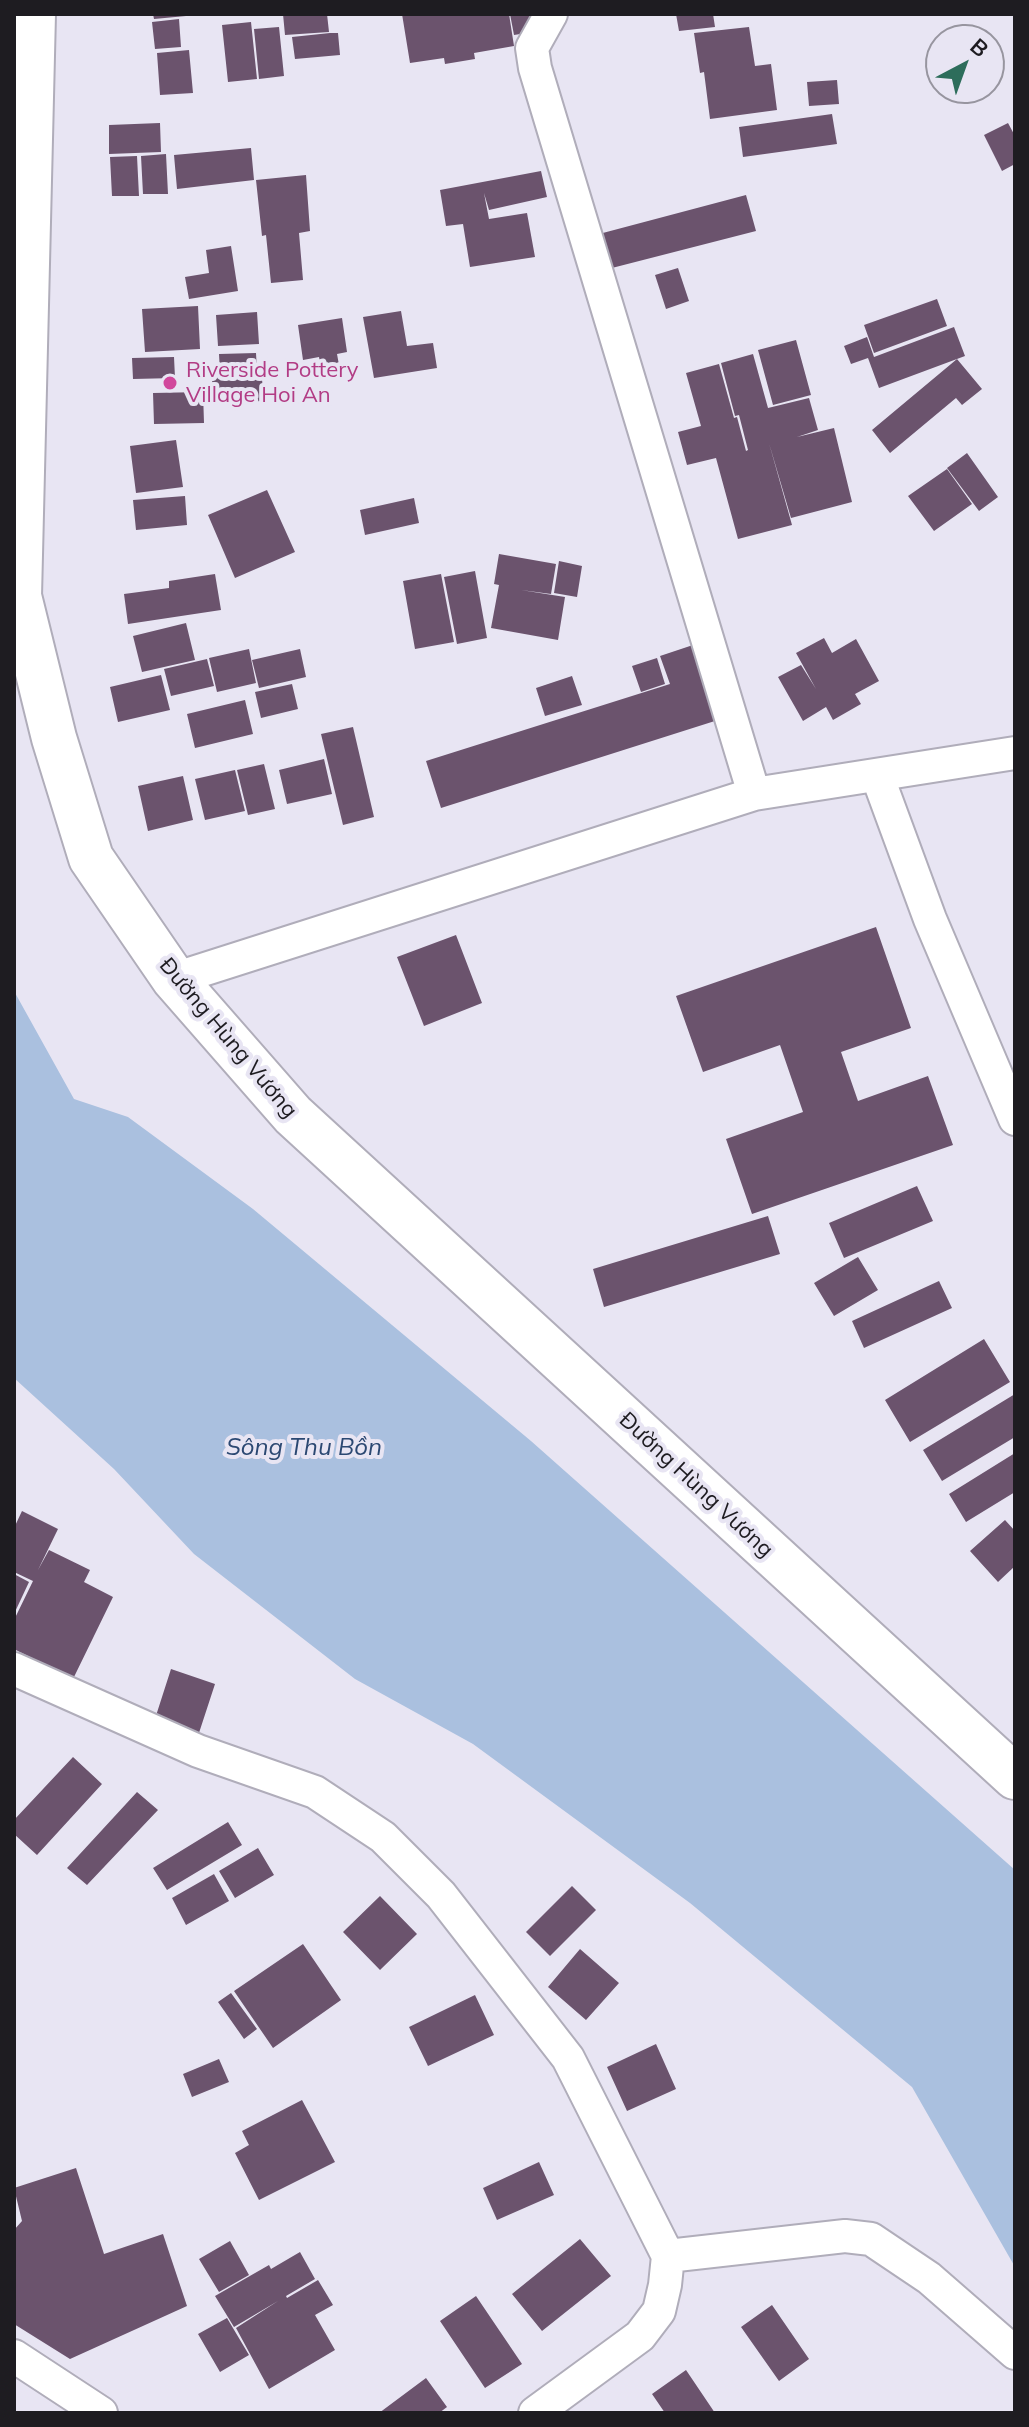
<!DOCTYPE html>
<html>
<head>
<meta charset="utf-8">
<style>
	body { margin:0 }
	#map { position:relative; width:1029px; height:2427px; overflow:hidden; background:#e8e5f3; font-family:Mulish,sans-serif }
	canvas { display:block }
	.frame { position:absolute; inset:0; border:16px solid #1e1c21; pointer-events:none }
	.north { position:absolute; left:925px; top:24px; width:80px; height:80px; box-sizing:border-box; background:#e8e5f3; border:2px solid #97959f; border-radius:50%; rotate:41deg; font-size:22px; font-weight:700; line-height:32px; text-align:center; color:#1e1c21 }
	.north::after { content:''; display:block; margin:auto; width:28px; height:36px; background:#2d6d5b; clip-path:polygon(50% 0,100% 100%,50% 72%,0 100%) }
</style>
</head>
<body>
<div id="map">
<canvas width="1029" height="2427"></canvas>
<div class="frame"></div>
<div class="north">B</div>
</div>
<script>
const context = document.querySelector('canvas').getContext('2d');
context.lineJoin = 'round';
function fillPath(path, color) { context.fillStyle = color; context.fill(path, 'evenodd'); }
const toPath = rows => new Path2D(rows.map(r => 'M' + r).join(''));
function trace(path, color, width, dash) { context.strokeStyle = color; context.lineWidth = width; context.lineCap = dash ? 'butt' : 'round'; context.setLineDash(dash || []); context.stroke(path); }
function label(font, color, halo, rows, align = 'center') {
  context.font = font + ' Mulish,sans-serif'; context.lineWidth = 8; context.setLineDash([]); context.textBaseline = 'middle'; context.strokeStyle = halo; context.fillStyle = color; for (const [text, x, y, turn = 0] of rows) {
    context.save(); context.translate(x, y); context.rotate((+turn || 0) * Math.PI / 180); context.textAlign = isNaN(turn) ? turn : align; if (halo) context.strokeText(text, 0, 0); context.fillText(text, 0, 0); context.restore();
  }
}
const water = toPath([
	[14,991,74,1099,128,1117,253,1209,531,1441,1015,1870,1015,2267,912,2087,690,1903,473,1744,355,1679,194,1554,114,1469,14,1378]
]);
const building = toPath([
	[153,14,186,14,186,16,154,19],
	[283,14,327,14,329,32,285,35],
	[402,14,509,14,514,46,474,53,475,59,445,64,444,58,410,63],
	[510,14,536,14,539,31,514,35],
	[676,14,713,14,715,27,679,31],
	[179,19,181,47,155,49,152,22],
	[251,22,257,79,228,82,222,25],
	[279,27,284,76,259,79,254,29],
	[749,27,755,66,771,64,777,110,710,119,704,72,700,73,694,33],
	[330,33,338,33,340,55,295,59,292,37],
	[189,50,193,93,160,95,157,53],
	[837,80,839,104,809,106,807,82],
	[832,114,837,144,743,157,739,127],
	[160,123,161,152,109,154,109,125],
	[1008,123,1015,136,1015,164,1002,171,984,135],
	[251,148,254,180,177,189,174,155],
	[166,154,168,194,143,194,141,156],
	[137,156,139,196,112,196,110,157],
	[541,171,547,197,489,210,484,193,489,219,527,213,535,257,470,267,463,224,446,226,440,190],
	[306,175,310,231,299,233,303,280,271,283,266,235,262,236,256,180],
	[746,195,756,231,608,269,599,234],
	[231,246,238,291,189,299,185,277,209,273,206,250],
	[678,268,689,301,666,309,655,275],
	[937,299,947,326,874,353,864,325],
	[198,306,200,349,145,352,142,309],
	[401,311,407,346,433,343,437,368,374,378,363,317],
	[257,312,259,344,218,346,216,315],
	[342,318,347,352,337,354,339,365,321,368,319,357,303,360,298,325],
	[954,327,965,356,879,388,868,358,851,364,844,346,867,337,874,357],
	[796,340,811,395,773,405,758,350],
	[256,353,257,372,220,373,219,354],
	[753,354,768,408,809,398,818,430,797,437,834,428,852,502,791,518,769,443,792,525,738,539,716,458,687,465,678,432,701,426,686,373,719,364,734,418,737,417,746,451,748,450,739,415,735,416,721,363],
	[174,357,175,378,133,379,132,358],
	[957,359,982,389,962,405,956,398,890,453,872,430],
	[262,376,263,401,213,403,212,377],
	[203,392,204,423,154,424,153,393],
	[176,440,183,487,136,493,130,446],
	[967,453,998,497,979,511,947,468],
	[947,469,972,504,934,531,908,496],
	[267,490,295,552,235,578,208,515],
	[185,496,187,525,136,530,133,500],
	[414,498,419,523,365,535,360,510],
	[499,554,556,564,551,594,521,590,565,597,558,640,491,628,499,585,494,584],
	[559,561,582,566,577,597,554,593],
	[475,571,487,638,457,644,444,577],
	[215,574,221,610,128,624,124,594,169,588,169,581],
	[441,574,454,642,415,649,403,581],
	[186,623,195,660,142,672,133,636],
	[824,638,832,653,856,639,879,681,855,694,861,704,833,720,826,707,803,721,778,677,801,665,816,689,796,653],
	[693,645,718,720,441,808,426,761,670,684,660,656],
	[249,649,256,683,217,692,209,658],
	[300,649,306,677,259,688,252,660],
	[657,658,665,684,641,692,632,666],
	[207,659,214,686,171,696,164,669],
	[161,675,170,710,118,722,110,687],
	[572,676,582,705,545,716,536,688],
	[292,684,298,709,261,718,255,692],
	[245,700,253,734,195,748,187,714],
	[353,727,374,817,343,825,321,734],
	[324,759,332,794,287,804,279,770],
	[264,764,275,809,248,815,237,770],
	[235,770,245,811,205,820,195,779],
	[183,776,193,820,148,831,138,786],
	[876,927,911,1028,841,1052,858,1101,928,1076,953,1145,752,1214,726,1139,803,1112,780,1045,703,1072,676,996],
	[456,935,482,1003,424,1026,397,957],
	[917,1186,933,1221,844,1258,829,1223],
	[768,1216,780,1254,604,1307,593,1269],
	[858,1257,878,1290,834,1316,814,1283],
	[939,1281,952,1308,864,1348,852,1321],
	[984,1339,1010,1382,910,1442,885,1400],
	[1015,1394,1015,1437,942,1481,923,1450],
	[1015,1453,1015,1492,966,1522,949,1494],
	[22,1511,58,1529,38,1570,49,1550,90,1570,84,1582,113,1597,73,1679,14,1649,14,1620,33,1581,14,1572,14,1528],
	[1005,1520,1015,1531,1015,1566,998,1582,970,1551],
	[14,1574,29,1582,14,1614],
	[171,1669,215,1684,197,1739,153,1725],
	[73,1757,102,1784,37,1855,14,1834,14,1820],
	[137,1792,158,1810,87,1885,67,1868],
	[228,1822,242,1845,167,1890,153,1868],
	[258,1848,274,1875,235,1898,219,1871],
	[214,1874,229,1901,186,1925,172,1898],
	[572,1886,596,1910,550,1956,526,1932],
	[380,1896,417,1934,380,1970,343,1932],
	[303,1944,341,2000,273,2048,234,1991],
	[580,1949,619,1983,586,2020,548,1987],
	[231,1993,257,2029,244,2039,218,2002],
	[475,1995,494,2035,428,2066,409,2027],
	[656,2044,676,2089,627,2111,607,2067],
	[219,2059,229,2082,192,2097,183,2074],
	[302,2100,335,2162,259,2200,235,2153,249,2145,242,2131],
	[539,2162,554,2195,497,2220,483,2188],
	[76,2168,104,2254,163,2234,187,2306,70,2359,14,2324,14,2230,22,2221,14,2188],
	[580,2239,611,2276,542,2331,512,2294],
	[230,2241,249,2275,219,2292,199,2259],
	[300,2252,315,2279,286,2296,287,2298,318,2280,333,2305,315,2315,335,2350,269,2389,236,2328,278,2301,234,2327,215,2296,269,2265,271,2269],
	[476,2296,522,2364,485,2388,440,2321],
	[772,2305,809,2359,779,2381,741,2327],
	[227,2318,249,2355,220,2372,198,2334],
	[686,2370,715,2413,665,2413,652,2394],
	[426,2378,447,2407,439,2413,379,2413]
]);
const minor = toPath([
	[551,14,532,48,535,68,754,794],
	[877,775,930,919,1015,1119],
	[174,979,754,794,1015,753],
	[14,1669,198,1751,315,1792,383,1837,441,1895,568,2058,668,2256,665,2285,659,2311,640,2336,535,2413],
	[668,2256,845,2236,871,2239,929,2278,1015,2353],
	[14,2356,101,2413]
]);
const secondary = toPath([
	[33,14,19,596,54,738,91,858,174,979,293,1115,1015,1777]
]);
const markers = [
	[170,383,8,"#d1479c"]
];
const hotelNames = [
	["Riverside Pottery",186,370],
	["Village Hoi An",186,395]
];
const streetNames = [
	["Đường Hùng Vương",228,1038,50],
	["Đường Hùng Vương",696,1485,43]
];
const waterNames = [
	["Sông Thu Bồn",304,1448]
];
fillPath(water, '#aac0df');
fillPath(building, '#6b536d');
trace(minor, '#b0adba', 36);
trace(secondary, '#b0adba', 48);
trace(minor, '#fff', 32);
trace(secondary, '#fff', 44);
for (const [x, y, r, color] of markers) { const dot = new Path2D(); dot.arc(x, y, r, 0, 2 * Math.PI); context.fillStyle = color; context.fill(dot); trace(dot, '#e8e5f3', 3); }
label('22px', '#b23c85', '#e8e5f3', hotelNames, 'left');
label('22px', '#1e1c21', '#e8e5f3', streetNames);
label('italic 24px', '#2b4872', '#e8e5f3', waterNames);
</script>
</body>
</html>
